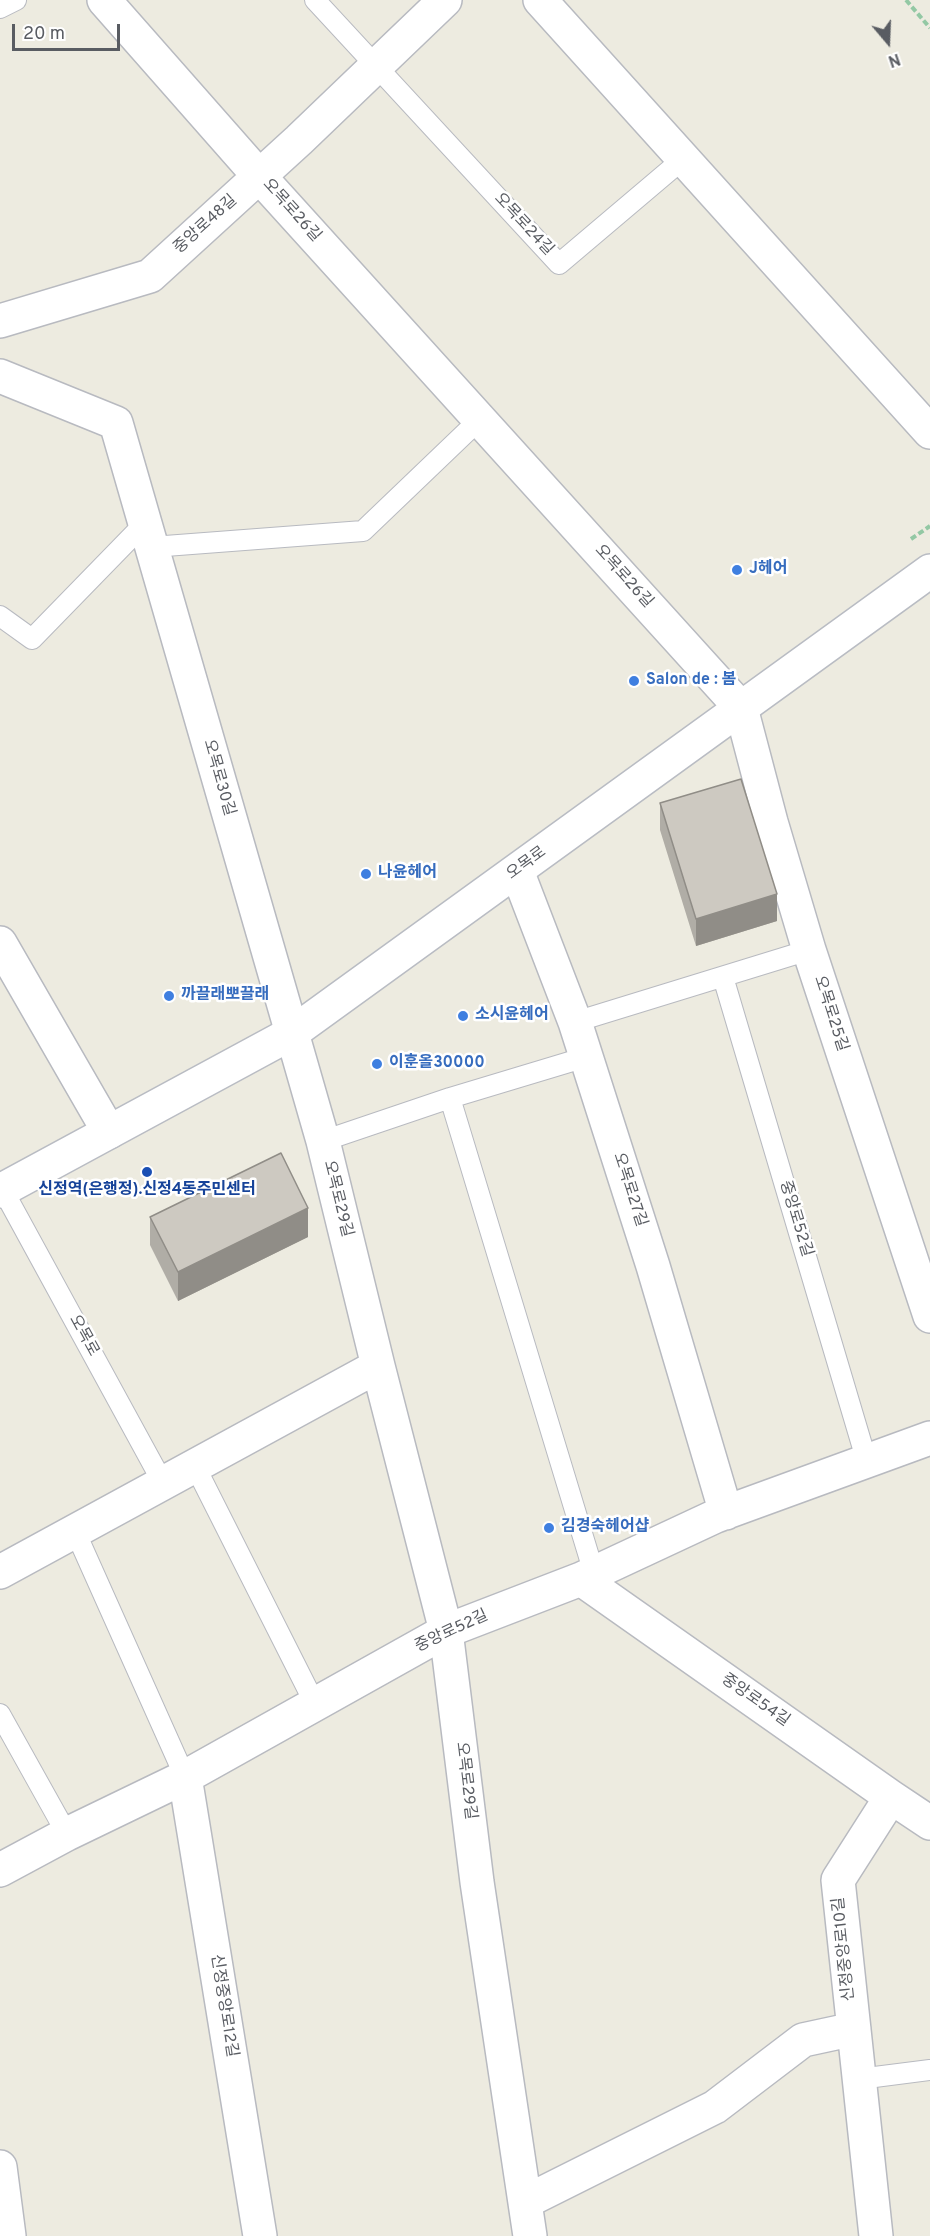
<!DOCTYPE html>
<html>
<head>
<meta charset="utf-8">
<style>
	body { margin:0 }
	#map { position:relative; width:930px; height:2236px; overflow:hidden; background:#edebe0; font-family:Overpass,sans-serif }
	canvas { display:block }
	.north { position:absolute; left:858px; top:12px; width:60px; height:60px; -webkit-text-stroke:4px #fff; paint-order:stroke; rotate:161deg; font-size:16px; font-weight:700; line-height:24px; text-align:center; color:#595c62 }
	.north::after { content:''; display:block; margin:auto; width:21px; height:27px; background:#595c62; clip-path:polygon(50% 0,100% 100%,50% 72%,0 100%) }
	.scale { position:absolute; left:12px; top:24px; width:108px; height:27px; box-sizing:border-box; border:3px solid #595c62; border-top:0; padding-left:8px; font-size:18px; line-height:21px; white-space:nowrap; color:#595c62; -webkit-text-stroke:4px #fff; paint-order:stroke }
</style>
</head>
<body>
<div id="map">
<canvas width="930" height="2236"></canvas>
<div class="north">N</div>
<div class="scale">20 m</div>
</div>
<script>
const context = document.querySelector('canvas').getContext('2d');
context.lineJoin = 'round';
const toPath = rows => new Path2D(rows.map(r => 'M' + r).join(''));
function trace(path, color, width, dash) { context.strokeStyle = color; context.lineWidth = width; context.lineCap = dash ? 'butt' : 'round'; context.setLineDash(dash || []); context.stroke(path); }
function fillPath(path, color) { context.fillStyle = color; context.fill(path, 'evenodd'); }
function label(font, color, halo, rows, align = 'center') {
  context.font = font + ' Overpass,"Noto Sans KR",sans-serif'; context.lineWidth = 5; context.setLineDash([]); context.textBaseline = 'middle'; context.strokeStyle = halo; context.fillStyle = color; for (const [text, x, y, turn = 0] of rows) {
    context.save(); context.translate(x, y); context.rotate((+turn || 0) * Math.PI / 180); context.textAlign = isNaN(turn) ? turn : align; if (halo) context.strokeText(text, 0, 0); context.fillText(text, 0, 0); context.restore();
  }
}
const path = toPath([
	[906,0,930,28],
	[911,539,930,526]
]);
const lane = toPath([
	[315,0,559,264,683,159],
	[0,8,16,0],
	[152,547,363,531,480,419],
	[0,616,32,639,145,523],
	[723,977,867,1462],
	[575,1022,809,950],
	[450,1098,594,1573],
	[323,1141,450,1098,586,1057],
	[3,1190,163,1483],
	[195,1466,315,1704],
	[75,1531,185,1777],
	[0,1714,67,1834],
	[859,2079,930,2070]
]);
const street = toPath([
	[104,0,259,176,741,708,771,822,809,950,930,1316],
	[540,0,930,432],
	[0,321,150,276,299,140,445,0],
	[0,376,116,423,292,1033,323,1141,378,1366,446,1631,477,1882,530,2236],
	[517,871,575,1022,653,1266,726,1513],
	[0,943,109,1132],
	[0,1572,378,1366],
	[581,1579,891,1797,930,1823],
	[185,1777,260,2236],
	[0,1870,67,1834,185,1777,446,1631,581,1579,716,1516,930,1438],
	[0,2167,9,2236],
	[525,2202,715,2107,803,2040,854,2029],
	[876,2236,838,1880,891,1797]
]);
const secondary = toPath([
	[0,1191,292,1033,930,571]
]);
const wall = toPath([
	[660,803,777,921,696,946,660,830],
	[150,1217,308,1237,178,1301,150,1245]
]);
const shadedWall = toPath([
	[777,894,777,921,696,946,696,919],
	[308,1208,308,1237,178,1301,178,1272]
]);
const building = toPath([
	[741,779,777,894,696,919,660,803,741,779],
	[281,1153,308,1208,178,1272,150,1217,281,1153]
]);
const markers = [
	[737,570,6,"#3f7fe0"],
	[634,681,6,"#3f7fe0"],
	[366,874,6,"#3f7fe0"],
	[169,996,6,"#3f7fe0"],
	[463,1016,6,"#3f7fe0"],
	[377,1064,6,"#3f7fe0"],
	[147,1172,6,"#1a4fb4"],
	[549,1528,6,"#3f7fe0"]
];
const streetNames = [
	["오목로26길",291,211,48],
	["중앙로48길",206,225,-42],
	["오목로24길",523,225,47],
	["오목로26길",623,577,48],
	["오목로30길",218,778,74],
	["오목로",527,864,-36],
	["오목로25길",830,1014,72],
	["오목로27길",629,1190,72],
	["오목로29길",337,1199,76],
	["중앙로52길",795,1219,73],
	["오목로",83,1336,61],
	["중앙로52길",452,1632,-25],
	["중앙로54길",755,1701,35],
	["오목로29길",465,1781,83],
	["신정중앙로10길",845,1949,-96],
	["신정중앙로12길",223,2006,81]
];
const shopNames = [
	["J헤어",749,570],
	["Salon de : 봄",646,681],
	["나윤헤어",378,874],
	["까끌래뽀끌래",181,996],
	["소시윤헤어",475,1016],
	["이훈올30000",389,1064],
	["김경숙헤어샵",561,1528]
];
const transitNames = [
	["신정역(은행정).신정4동주민센터",147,1191]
];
trace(lane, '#b8bac0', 22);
trace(street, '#b8bac0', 36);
trace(secondary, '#b9bcc3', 36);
trace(path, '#93c8a4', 4, [6, 3]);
trace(lane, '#fff', 20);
trace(street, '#fff', 33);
trace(secondary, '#fff', 33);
fillPath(wall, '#b0ada6');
fillPath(shadedWall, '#908d87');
fillPath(building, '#cdc9c1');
trace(building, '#908d87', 1.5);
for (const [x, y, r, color] of markers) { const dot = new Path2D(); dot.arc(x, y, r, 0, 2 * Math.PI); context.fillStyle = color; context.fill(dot); trace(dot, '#fff', 2); }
label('16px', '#595c62', '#fff', streetNames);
label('bold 16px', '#366cbe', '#fff', shopNames, 'left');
label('bold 16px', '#164399', '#fff', transitNames);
</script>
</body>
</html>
